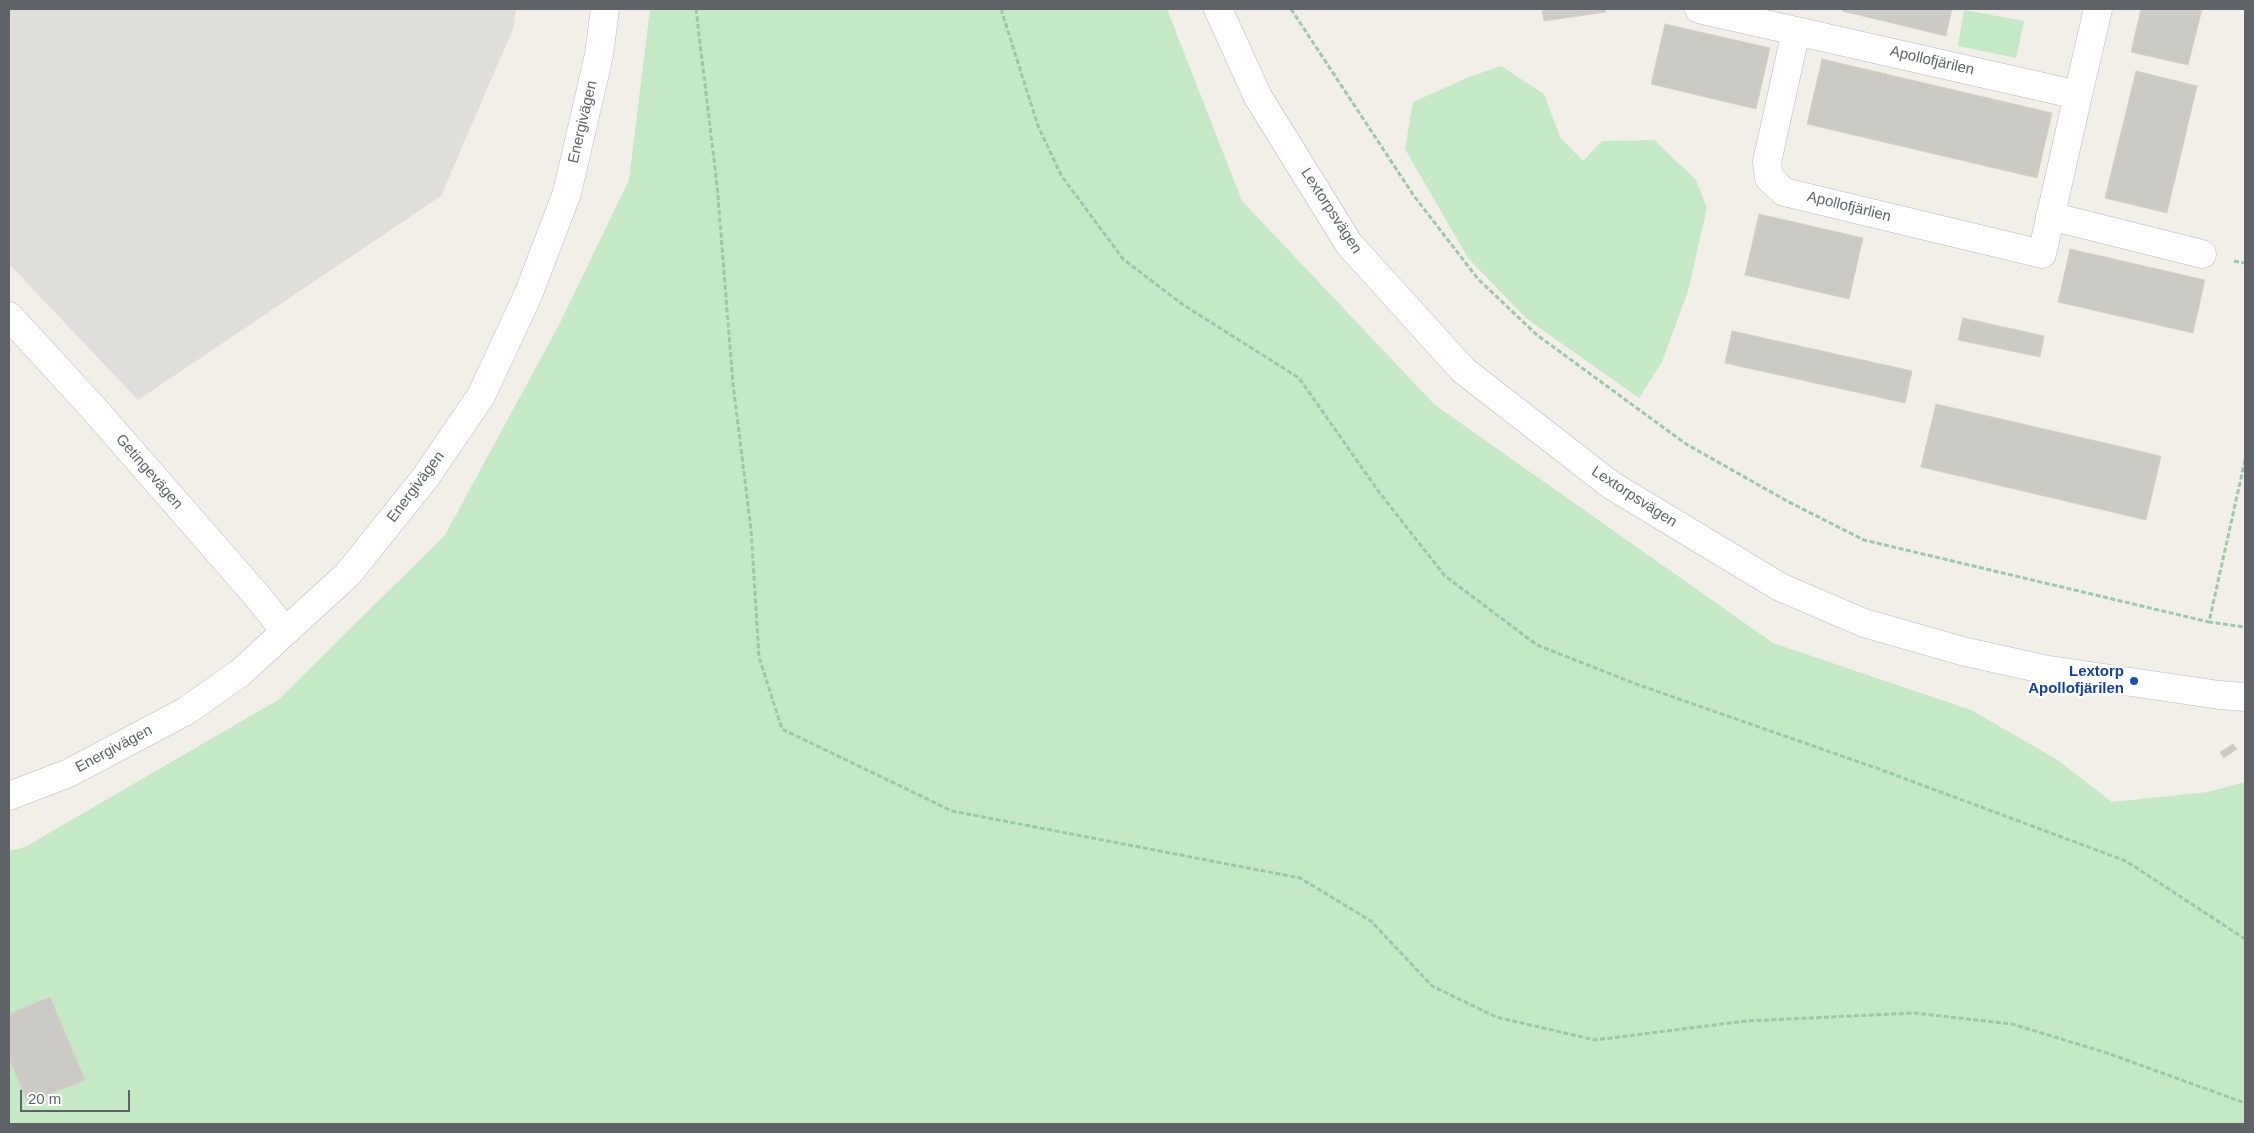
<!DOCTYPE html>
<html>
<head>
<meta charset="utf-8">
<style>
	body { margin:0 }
	#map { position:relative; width:2254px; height:1133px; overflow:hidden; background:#f1efe8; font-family:Arial,sans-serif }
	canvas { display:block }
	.frame { position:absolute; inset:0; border:10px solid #5f6368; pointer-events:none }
	.scale { position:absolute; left:20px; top:1090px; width:110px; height:22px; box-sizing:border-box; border:2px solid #5f6368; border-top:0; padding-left:6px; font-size:15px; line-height:18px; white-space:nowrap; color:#5f6368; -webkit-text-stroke:4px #fff; paint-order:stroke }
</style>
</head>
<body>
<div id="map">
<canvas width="2254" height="1133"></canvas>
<div class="frame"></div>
<div class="scale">20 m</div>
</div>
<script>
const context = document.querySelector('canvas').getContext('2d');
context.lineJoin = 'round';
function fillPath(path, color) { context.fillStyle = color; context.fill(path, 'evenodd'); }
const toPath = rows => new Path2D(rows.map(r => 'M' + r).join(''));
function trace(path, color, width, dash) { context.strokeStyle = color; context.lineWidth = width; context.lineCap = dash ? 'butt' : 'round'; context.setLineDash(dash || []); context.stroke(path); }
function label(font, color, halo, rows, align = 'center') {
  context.font = font + ' Arial,sans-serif'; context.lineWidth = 5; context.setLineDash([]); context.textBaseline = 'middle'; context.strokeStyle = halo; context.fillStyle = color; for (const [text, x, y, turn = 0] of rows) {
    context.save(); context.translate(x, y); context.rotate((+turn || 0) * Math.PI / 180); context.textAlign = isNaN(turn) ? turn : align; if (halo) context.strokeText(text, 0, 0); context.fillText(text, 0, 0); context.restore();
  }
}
const industrial = toPath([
	[9,9,516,9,513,29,441,196,138,400,9,264]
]);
const green = toPath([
	[650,9,1167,9,1242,201,1435,405,1773,643,1971,710,2056,759,2112,802,2208,792,2245,782,2245,1124,9,1124,9,851,25,847,278,700,445,535,559,325,629,180],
	[1964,10,2024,21,2016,58,1958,46],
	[1501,66,1544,94,1560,137,1583,161,1602,141,1654,140,1696,180,1707,208,1688,291,1662,362,1639,398,1527,319,1468,258,1405,149,1413,102,1469,77]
]);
const building = toPath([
	[1542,9,1605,9,1606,12,1544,21,1542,9],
	[1842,9,1952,9,1946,36,1842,11,1842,9],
	[2141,9,2202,9,2188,65,2131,52,2141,9],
	[1665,24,1770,48,1756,109,1651,84,1665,24],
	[1822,59,2052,113,2037,178,1807,124,1822,59],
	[2136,71,2197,86,2167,213,2105,198,2136,71],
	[1759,214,1863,238,1849,299,1745,275,1759,214],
	[2070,249,2205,280,2193,333,2058,302,2070,249],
	[1963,318,2044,336,2040,357,1958,340,1963,318],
	[1732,331,1912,371,1905,403,1725,363,1732,331],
	[1936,404,2161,456,2146,520,1921,467,1936,404],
	[2233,744,2237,749,2224,758,2220,752,2233,744],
	[50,997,85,1080,28,1103,9,1058,9,1014,50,997]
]);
const path = toPath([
	[696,9,717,185,733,384,751,529,759,657,782,729,952,811,1300,878,1371,921,1432,986,1496,1017,1595,1040,1746,1021,1914,1013,2012,1024,2107,1053,2245,1103],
	[1001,9,1038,126,1061,175,1123,259,1182,304,1299,378,1379,492,1445,576,1537,645,1636,684,1879,769,2126,861,2245,939],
	[1291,9,1414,196,1478,279,1537,335,1686,444,1787,501,1864,540,2209,622],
	[2234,261,2245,263],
	[2245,460,2209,622,2245,627]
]);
const street = toPath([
	[1699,9,2078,95,2098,9],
	[1796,31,1767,162,1769,178,1784,192,2042,254,2078,95],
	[2050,216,2202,254]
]);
const secondary = toPath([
	[1218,9,1258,97,1349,244,1463,370,1611,485,1780,587,1864,623,1962,651,2043,669,2219,695,2245,697],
	[9,316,95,410,258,597,285,631],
	[9,796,69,773,186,711,240,673,348,574,425,478,481,396,528,295,567,193,599,55,605,9]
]);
const markers = [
	[2134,681,5,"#1a4fb4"]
];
const streetNames = [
	["Apollofjärilen",1932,61,13],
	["Energivägen",583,122,-77],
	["Apollofjärlien",1849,207,14],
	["Lextorpsvägen",1331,211,57],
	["Getingevägen",149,472,49],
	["Energivägen",416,487,-53],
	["Lextorpsvägen",1634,497,33],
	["Energivägen",114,749,-28]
];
const transitNames = [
	["Lextorp",2124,672],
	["Apollofjärilen",2124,689]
];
fillPath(industrial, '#e0deda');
fillPath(green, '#c5e8c5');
fillPath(building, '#cccac5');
trace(building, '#d6d1c6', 1);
trace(street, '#b5b8bc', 29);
trace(secondary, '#b6babf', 29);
trace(path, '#9cc7a9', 3, [5, 2.5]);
trace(street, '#fff', 28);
trace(secondary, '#fff', 28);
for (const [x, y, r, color] of markers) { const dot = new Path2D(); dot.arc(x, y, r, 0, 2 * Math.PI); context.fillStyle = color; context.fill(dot); trace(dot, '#fff', 2); }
label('15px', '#5f6368', '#fff', streetNames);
label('bold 15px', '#164399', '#fff', transitNames, 'right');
</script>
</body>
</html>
